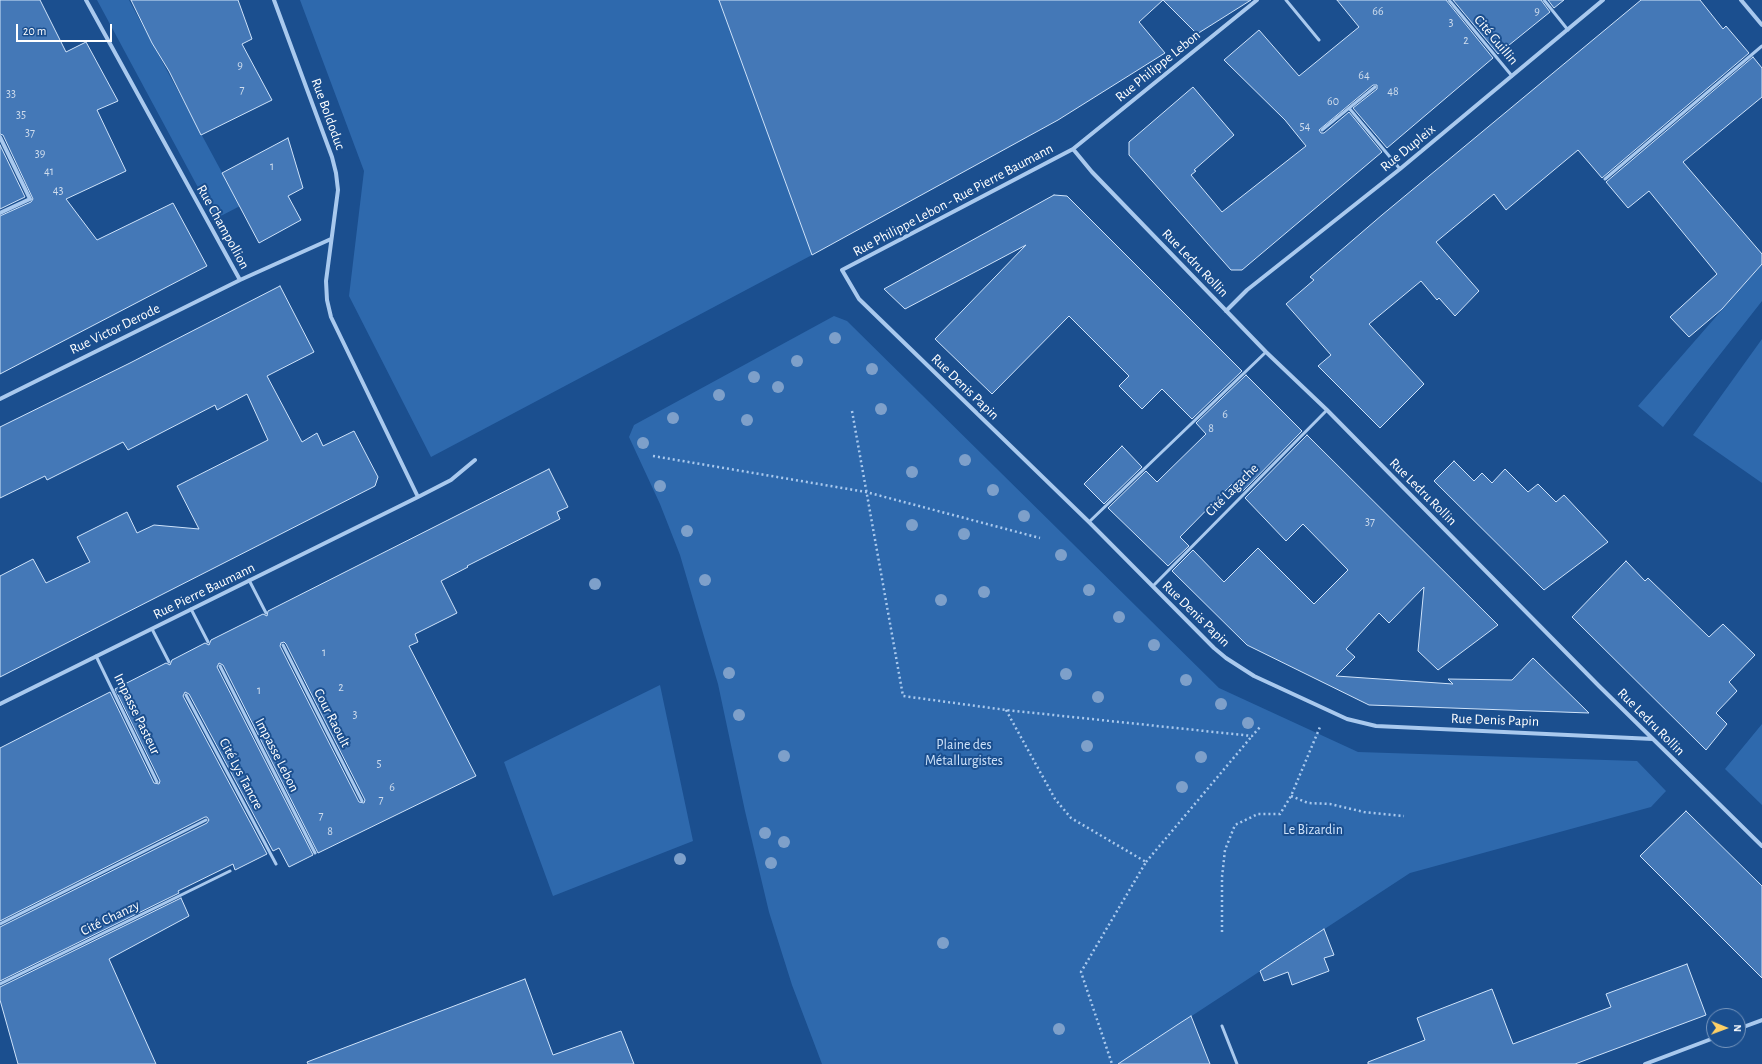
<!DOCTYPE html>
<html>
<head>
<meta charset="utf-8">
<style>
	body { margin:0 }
	#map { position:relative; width:1762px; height:1064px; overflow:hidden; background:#1b4f8f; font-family:"Alegreya Sans",sans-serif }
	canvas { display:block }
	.north { position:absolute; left:1706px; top:1008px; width:40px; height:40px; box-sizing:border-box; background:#1b4f8f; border:1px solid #7695bc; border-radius:50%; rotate:91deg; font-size:11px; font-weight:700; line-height:16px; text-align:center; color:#fff }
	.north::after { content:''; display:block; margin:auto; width:14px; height:18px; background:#ffd166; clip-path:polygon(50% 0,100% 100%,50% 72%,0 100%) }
	.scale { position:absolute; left:16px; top:24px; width:96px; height:18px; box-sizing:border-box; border:2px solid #fff; border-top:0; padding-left:5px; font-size:12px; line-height:14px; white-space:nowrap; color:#fff; -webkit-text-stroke:3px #1b4f8f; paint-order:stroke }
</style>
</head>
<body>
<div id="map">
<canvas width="1762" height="1064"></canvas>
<div class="north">N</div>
<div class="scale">20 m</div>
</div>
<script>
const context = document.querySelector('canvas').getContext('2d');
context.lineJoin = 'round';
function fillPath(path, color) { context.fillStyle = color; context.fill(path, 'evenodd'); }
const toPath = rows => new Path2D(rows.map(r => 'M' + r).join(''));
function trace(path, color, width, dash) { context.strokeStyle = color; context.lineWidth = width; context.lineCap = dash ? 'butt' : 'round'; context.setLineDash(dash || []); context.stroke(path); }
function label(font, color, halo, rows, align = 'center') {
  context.font = font + ' "Alegreya Sans",sans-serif'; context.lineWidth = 4; context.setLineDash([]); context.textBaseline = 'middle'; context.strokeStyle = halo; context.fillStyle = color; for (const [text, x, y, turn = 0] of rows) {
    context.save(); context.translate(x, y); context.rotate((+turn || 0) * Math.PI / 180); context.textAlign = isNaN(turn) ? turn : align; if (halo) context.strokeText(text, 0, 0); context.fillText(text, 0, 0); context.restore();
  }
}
const green = toPath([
	[97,0,129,0,240,206,215,219],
	[300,0,719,0,812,255,431,457,349,296,364,171],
	[1762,264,1762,301,1663,427,1638,406],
	[834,316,847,321,1219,688,1358,752,1637,761,1666,791,1651,807,1410,873,1129,1057,1132,1064,822,1064,792,985,769,912,745,811,718,684,680,555,660,504,629,437,634,425],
	[1762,339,1762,483,1693,435],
	[660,685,693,841,553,896,504,762],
	[1762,724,1762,805,1725,769]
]);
const building = toPath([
	[0,0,40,0,66,52,86,42,118,101,97,110,126,171,66,199,97,240,173,203,207,266,0,374,0,216,31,202,33,199,3,135,0,134,0,0],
	[131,0,238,0,252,39,242,44,272,100,201,135,169,71,152,43,131,0],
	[719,0,1163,0,1139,22,1165,53,1058,120,812,255,719,0],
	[1163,0,1251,0,1197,34,1163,0],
	[1337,0,1446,0,1493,58,1387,148,1353,108,1377,89,1377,85,1373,85,1319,130,1321,133,1324,133,1349,112,1382,152,1242,270,1231,270,1129,155,1129,142,1193,87,1234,135,1194,170,1196,171,1191,175,1222,212,1306,146,1285,120,1224,60,1259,30,1299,76,1359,27,1337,0],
	[1453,0,1541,0,1550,12,1498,54,1453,0],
	[1548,0,1564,0,1554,8,1548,0],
	[1641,0,1700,0,1723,29,1726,26,1749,53,1602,178,1578,150,1506,210,1494,194,1436,242,1479,291,1455,316,1439,298,1437,300,1421,281,1369,324,1424,384,1380,428,1318,366,1331,355,1286,304,1314,280,1310,277,1382,215,1641,0],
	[1753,57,1762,68,1762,97,1683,162,1762,254,1762,264,1722,309,1689,337,1670,317,1717,274,1649,191,1628,208,1606,182,1753,57],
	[288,138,303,188,288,196,301,220,259,243,222,173,288,138],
	[0,145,25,197,0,209,0,145],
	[1054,195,1067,196,1242,371,1192,419,1162,389,1142,409,1119,386,1129,376,1069,316,992,394,935,339,1026,245,905,309,884,289,1054,195],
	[280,286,314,352,267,376,302,442,317,433,323,446,354,431,378,477,375,486,0,677,0,576,33,559,46,583,90,562,77,537,127,512,137,533,154,525,199,529,177,486,268,440,247,394,217,410,215,405,128,450,123,442,47,480,45,476,0,498,0,427,130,363,280,286],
	[1246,375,1302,431,1241,493,1232,484,1180,537,1189,546,1168,566,1108,508,1146,471,1157,482,1160,479,1206,434,1196,423,1246,375],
	[1307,435,1498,625,1438,670,1418,651,1424,587,1389,623,1379,613,1346,649,1355,657,1336,676,1453,684,1448,679,1512,680,1533,658,1589,713,1369,705,1247,645,1172,571,1193,550,1224,582,1258,548,1314,604,1348,570,1303,524,1286,541,1245,498,1307,435],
	[1122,446,1142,467,1104,504,1084,484,1122,446],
	[1454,461,1474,481,1482,473,1492,483,1505,469,1528,492,1538,484,1556,502,1564,495,1608,542,1544,590,1434,481,1454,461],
	[549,469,568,507,557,512,560,519,467,566,468,567,441,581,457,613,415,634,418,642,409,646,476,776,318,853,223,665,219,663,217,667,313,855,289,867,279,848,273,851,189,694,185,692,183,696,267,854,235,870,233,864,178,891,179,893,0,981,0,927,207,823,209,820,207,817,205,817,0,921,0,748,110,692,154,783,159,784,160,781,115,689,166,663,170,665,172,660,176,658,205,643,209,645,211,640,263,614,267,616,268,611,272,609,549,469],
	[281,643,284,642,286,644,365,800,364,803,359,802,280,646,281,643],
	[1626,561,1645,581,1648,578,1709,637,1723,624,1755,655,1729,682,1737,691,1716,713,1727,724,1706,750,1572,617,1626,561],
	[1686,811,1762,886,1762,978,1640,856,1686,811],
	[181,898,189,916,109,959,156,1064,18,1064,0,1000,0,987,181,898],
	[1324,929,1334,955,1324,958,1329,971,1292,985,1288,972,1264,981,1260,971,1324,929],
	[1687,964,1706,1015,1575,1064,1368,1064,1368,1062,1425,1040,1417,1018,1492,989,1513,1044,1611,1007,1606,994,1687,964],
	[525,979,553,1055,621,1031,634,1064,308,1064,307,1062,525,979],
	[1191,1016,1210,1064,1118,1064,1177,1025,1191,1016]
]);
const path = toPath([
	[852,411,903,696,1006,710,1252,736,1261,726],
	[653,456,866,492,1040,538],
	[1006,710,1055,799,1071,818,1146,862,1081,972,1112,1064],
	[1291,796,1308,803,1330,804,1364,812,1404,816],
	[1146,862,1252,736],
	[1222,932,1222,877,1225,850,1235,825,1258,814,1280,814,1291,796,1320,727]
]);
const lane = toPath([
	[1286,0,1319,40],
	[1449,0,1512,76],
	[1544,0,1568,30],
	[1349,108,1400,169],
	[1322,130,1375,87],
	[1605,179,1762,46],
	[1089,522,1266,352],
	[249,580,266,613],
	[1153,586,1327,410],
	[191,609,208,642],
	[152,629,169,662],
	[283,645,362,801],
	[96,656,157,782],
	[220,666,315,853],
	[186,695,276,864],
	[0,924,206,820],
	[0,984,230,871],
	[1222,1026,1237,1064]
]);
const street = toPath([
	[86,0,240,280],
	[274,0,332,157,336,173,338,190,326,281,327,300,331,317,418,497],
	[1257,0,1073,149,842,270,859,299,1089,522,1214,648,1226,658,1254,676,1347,719,1376,726,1653,739],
	[1741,0,1762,25],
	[0,137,30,199,0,213],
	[1073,149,1092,172,1266,352,1327,410,1599,686,1762,846],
	[1226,311,1247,290,1400,169,1603,0],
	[0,399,240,280,331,239],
	[0,704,418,497,451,480,475,460],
	[1738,1029,1762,1020],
	[1645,1064,1714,1038]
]);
const trees = [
	[835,338],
	[797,361],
	[872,369],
	[754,377],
	[778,387],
	[719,395],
	[881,409],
	[673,418],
	[747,420],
	[643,443],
	[965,460],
	[912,472],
	[660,486],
	[993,490],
	[1024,516],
	[912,525],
	[687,531],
	[964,534],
	[1061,555],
	[705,580],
	[595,584],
	[1089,590],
	[984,592],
	[941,600],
	[1119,617],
	[1154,645],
	[729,673],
	[1066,674],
	[1186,680],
	[1098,697],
	[1221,704],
	[739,715],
	[1248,723],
	[1087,746],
	[784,756],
	[1201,757],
	[1182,787],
	[765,833],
	[784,842],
	[680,859],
	[771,863],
	[943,943],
	[1059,1029]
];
const numberNames = [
	["66",1378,11],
	["9",1537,11],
	["3",1451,22],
	["2",1466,40],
	["9",240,65],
	["64",1364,75],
	["7",242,89],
	["48",1393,91],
	["33",11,93],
	["60",1333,101],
	["35",21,114],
	["54",1305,126],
	["37",30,132],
	["39",40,153],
	["1",272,166],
	["41",49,171],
	["43",58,190],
	["6",1225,414],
	["8",1211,428],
	["37",1370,521],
	["1",324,652],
	["2",341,687],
	["1",259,690],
	["3",355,714],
	["5",379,763],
	["6",392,787],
	["7",381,799],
	["7",321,815],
	["8",330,831]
];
const streetNames = [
	["Cité Guillin",1496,40,50],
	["Rue Philippe Lebon",1158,66,-39],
	["Rue Boldoduc",328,114,70],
	["Rue Dupleix",1408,148,-39],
	["Rue Philippe Lebon - Rue Pierre Baumann",953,200,-28],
	["Rue Champollion",223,227,61],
	["Rue Ledru Rollin",1195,263,46],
	["Rue Victor Derode",115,329,-26],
	["Rue Denis Papin",965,387,44],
	["Cité Lagache",1232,490,-45],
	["Rue Ledru Rollin",1423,492,45],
	["Rue Pierre Baumann",204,591,-26],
	["Rue Denis Papin",1196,614,44],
	["Impasse Pasteur",137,714,64],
	["Cour Raoult",332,718,63],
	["Rue Denis Papin",1495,720,2],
	["Rue Ledru Rollin",1651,722,45],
	["Impasse Lebon",277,755,63],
	["Cité Lys Tancre",241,774,62],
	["Cité Chanzy",110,918,-26]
];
const parkNames = [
	["Plaine des",964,745],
	["Métallurgistes",964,761],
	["Le Bizardin",1313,830]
];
fillPath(green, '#2e69ad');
fillPath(building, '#4478b7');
trace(building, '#cfe3fa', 1);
trace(path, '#a9c9ee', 2.5, [2, 3]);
trace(lane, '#a9c9ee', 3);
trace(street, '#a9c9ee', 4);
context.fillStyle = '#7ea0ca';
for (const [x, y] of trees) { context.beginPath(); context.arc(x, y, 6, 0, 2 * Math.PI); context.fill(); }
label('12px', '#d0dded', null, numberNames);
label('14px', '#fff', '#1b4f8f', streetNames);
label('14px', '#cfe3fa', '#1b4f8f', parkNames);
</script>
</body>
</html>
